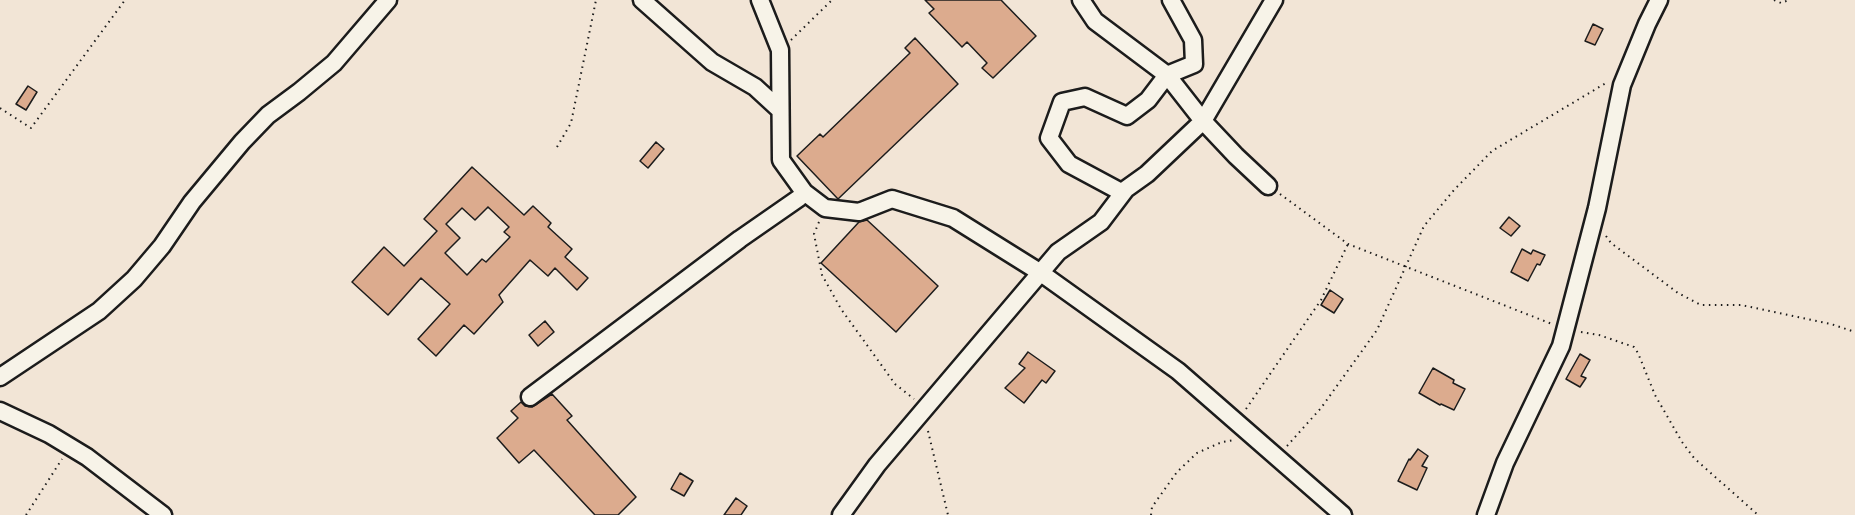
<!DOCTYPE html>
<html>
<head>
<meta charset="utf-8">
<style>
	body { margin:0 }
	canvas { display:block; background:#f2e5d6 }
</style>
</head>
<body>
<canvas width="1855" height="515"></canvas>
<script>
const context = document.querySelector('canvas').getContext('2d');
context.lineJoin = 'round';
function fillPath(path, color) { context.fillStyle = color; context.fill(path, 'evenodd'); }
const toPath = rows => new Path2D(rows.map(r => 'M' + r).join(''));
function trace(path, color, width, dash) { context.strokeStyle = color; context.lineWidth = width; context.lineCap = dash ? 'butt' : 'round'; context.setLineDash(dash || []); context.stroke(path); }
const building = toPath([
	[925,0,1001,0,1036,36,993,78,982,68,987,63,967,42,962,47,929,13,934,9,925,0],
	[1593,24,1603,29,1595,45,1585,41,1593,24],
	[915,38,958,84,838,199,797,156,820,134,823,137,910,53,905,48,915,38],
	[28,86,37,92,26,110,16,104,28,86],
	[656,142,664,149,648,168,640,161,656,142],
	[472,167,524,215,533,206,551,223,548,227,572,249,565,257,588,278,577,290,555,268,548,276,530,260,499,295,503,302,474,334,464,325,436,356,418,339,450,304,421,278,388,315,352,282,384,247,404,266,437,231,424,219,472,167],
	[488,207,509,227,504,232,510,237,486,262,482,259,467,275,445,253,460,238,446,224,462,208,475,220,488,207],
	[1509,217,1520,226,1511,236,1500,228,1509,217],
	[867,220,938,286,896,332,821,263,859,222,867,220],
	[1522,249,1531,254,1533,250,1545,255,1540,265,1537,264,1528,281,1511,272,1522,249],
	[1330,290,1343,299,1334,313,1321,305,1330,290],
	[545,321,554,332,538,346,529,335,545,321],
	[1028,352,1055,371,1046,383,1042,380,1024,403,1005,388,1025,368,1019,364,1028,352],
	[1580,354,1590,360,1581,376,1586,378,1580,387,1566,379,1580,354],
	[1433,368,1454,380,1453,383,1465,389,1454,410,1441,404,1440,405,1419,393,1433,368],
	[552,394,572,416,567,420,636,497,618,515,595,515,534,450,519,463,497,438,518,418,511,411,521,402,525,406,532,407,552,394],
	[1418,449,1428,456,1422,466,1427,468,1417,490,1398,481,1409,459,1410,460,1418,449],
	[680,473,693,481,684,496,671,489,680,473],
	[736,498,747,506,741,515,724,515,736,498]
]);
const path = toPath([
	[1774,0,1781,3,1789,0],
	[791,40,832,0],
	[0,108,31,128,125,0],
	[557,147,571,123,596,0],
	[1280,194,1348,244,1552,324],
	[819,222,814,234,822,275,841,309,895,384,914,399],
	[1606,236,1611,243,1678,293,1701,305,1741,305,1831,324,1855,332],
	[1581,332,1599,335,1634,347,1638,353,1655,395,1682,442,1694,458,1758,515],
	[1246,409,1321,300,1348,244],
	[928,431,948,515],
	[1287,446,1321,408,1377,330,1424,226,1454,190,1492,151,1606,83],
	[26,515,62,459],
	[1151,515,1152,507,1177,472,1197,453,1222,442,1235,440]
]);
const street = toPath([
	[642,0,712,62,755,87,780,110],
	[760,0,780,50,781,160,804,192,825,208,859,212,892,199,953,218,1041,273,1178,371,1343,515],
	[1081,0,1095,21,1167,75,1203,121,1236,156,1268,186],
	[1123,193,1069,164,1049,138,1062,102,1085,97,1127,116,1148,100,1167,75,1194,64,1193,40,1171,0],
	[0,377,99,311,134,279,162,246,192,202,242,142,268,115,299,92,334,63,388,0],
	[530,397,740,239,799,198,804,192],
	[0,411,49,434,87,457,163,515],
	[841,515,877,465,1058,252,1101,222,1126,189,1147,174,1203,121,1274,0],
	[1486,515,1505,463,1561,346,1597,208,1622,85,1647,24,1659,0]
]);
fillPath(building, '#dcab8e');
trace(building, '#1c1c1c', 1.5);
trace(street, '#1c1c1c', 21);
trace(path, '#1c1c1c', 2, [1.5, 4.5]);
trace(street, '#f7f3e8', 16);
</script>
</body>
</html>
